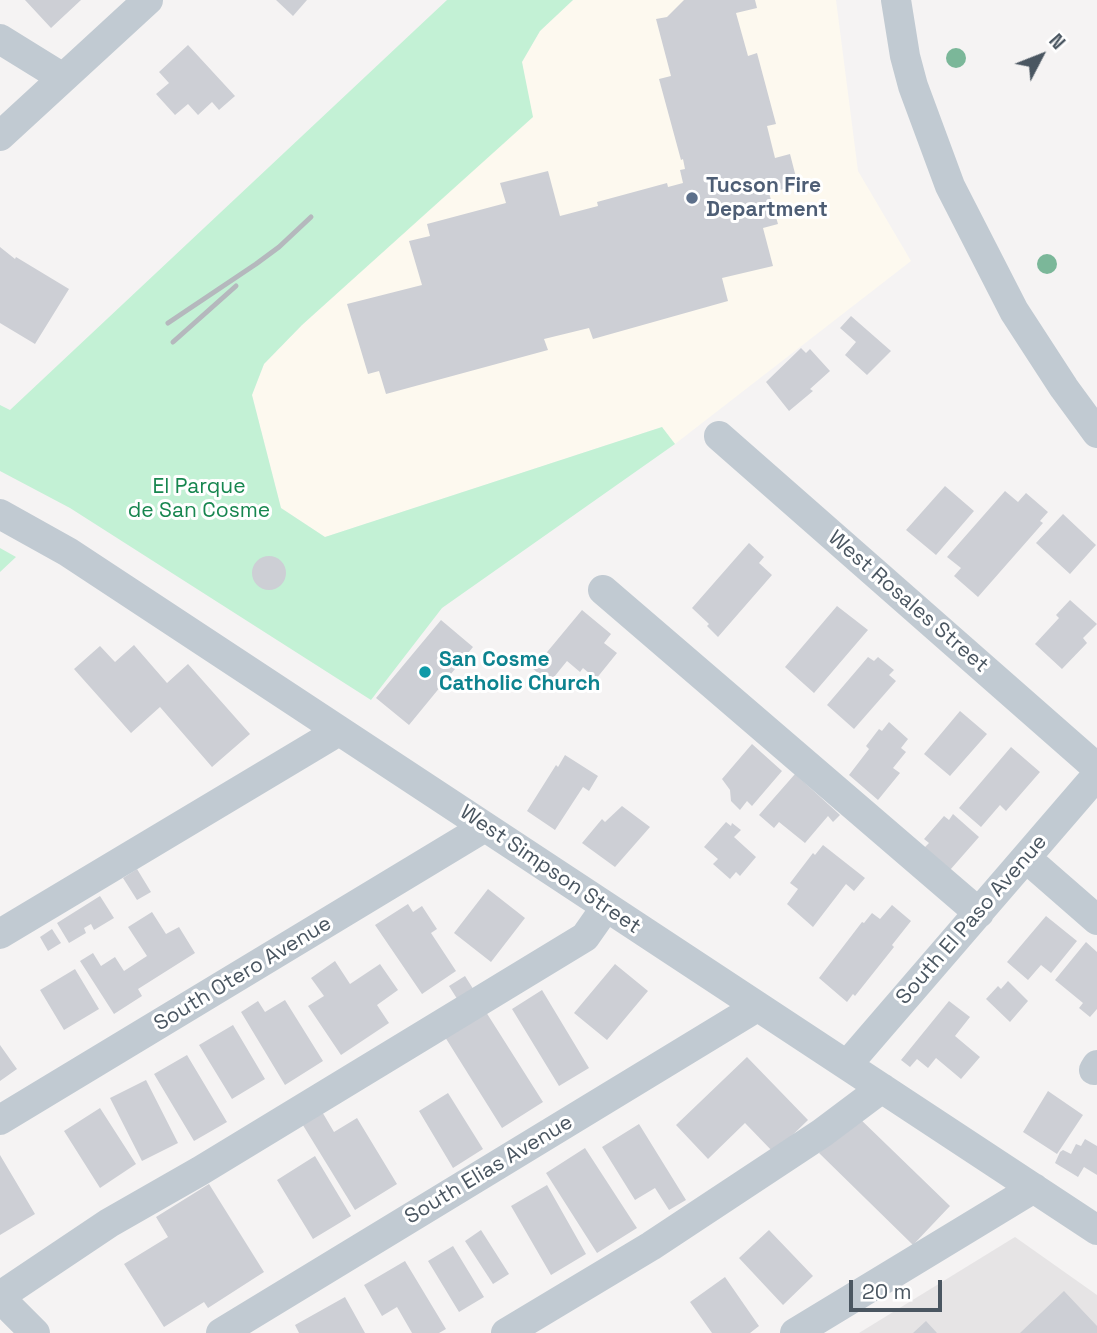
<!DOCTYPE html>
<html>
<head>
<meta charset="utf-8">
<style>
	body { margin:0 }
	#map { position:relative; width:1097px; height:1333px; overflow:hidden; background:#f5f3f3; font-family:"Space Grotesk",sans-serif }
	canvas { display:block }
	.north { position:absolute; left:1006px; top:21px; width:70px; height:70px; -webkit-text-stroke:5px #fff; paint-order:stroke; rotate:48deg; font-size:19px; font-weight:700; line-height:28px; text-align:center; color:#4a5661 }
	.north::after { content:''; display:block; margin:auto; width:24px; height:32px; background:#4a5661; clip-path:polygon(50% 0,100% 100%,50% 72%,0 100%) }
	.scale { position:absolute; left:849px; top:1280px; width:93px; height:32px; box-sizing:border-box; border:4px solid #4a5661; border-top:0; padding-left:9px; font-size:21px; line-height:24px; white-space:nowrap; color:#4a5661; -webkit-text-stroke:5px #fff; paint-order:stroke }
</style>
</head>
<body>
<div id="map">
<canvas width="1097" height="1333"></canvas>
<div class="north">N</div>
<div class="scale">20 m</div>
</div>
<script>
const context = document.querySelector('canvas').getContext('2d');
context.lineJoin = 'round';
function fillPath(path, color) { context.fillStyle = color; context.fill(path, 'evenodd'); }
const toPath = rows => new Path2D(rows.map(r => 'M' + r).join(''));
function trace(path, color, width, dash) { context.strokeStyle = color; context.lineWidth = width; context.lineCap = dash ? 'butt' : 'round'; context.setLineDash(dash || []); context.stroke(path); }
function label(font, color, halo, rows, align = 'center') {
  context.font = font + ' "Space Grotesk",sans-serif'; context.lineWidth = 6; context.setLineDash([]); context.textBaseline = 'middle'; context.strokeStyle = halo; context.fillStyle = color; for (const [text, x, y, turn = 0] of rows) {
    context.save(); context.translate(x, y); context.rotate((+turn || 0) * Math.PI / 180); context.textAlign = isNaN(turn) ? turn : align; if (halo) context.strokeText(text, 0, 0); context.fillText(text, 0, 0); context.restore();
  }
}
const commercial = toPath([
	[573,0,836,0,858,171,911,261,675,444,662,427,325,537,281,508,252,395,264,364,302,325,532,117,522,62,540,31]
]);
const education = toPath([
	[1015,1237,1097,1295,1097,1333,859,1333]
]);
const green = toPath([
	[447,0,573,0,540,31,522,62,533,117,302,325,264,364,252,395,281,508,325,537,662,427,675,444,442,608,371,700,70,508,0,471,0,405,10,410],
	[0,548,16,557,0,572]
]);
const building = toPath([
	[25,0,81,0,51,28],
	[276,0,307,0,293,16],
	[684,0,755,0,757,8,736,13,748,56,757,53,776,124,767,126,775,158,790,154,798,185,769,193,778,224,763,228,773,266,722,278,728,301,593,339,589,328,544,339,548,350,386,394,379,371,368,374,347,304,422,285,409,241,430,236,427,224,506,203,500,183,548,171,560,216,598,206,597,202,667,183,668,187,683,183,680,170,685,169,683,159,681,160,659,79,671,76,656,19,667,17],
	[188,45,235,96,219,110,212,102,198,115,188,104,175,115,156,94,169,83,159,72],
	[0,247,15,259,16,257,69,289,35,344,0,323],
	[851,316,891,351,867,375,845,355,856,342,840,328],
	[801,348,806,353,810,349,830,371,810,389,813,391,789,411,766,382],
	[945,486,974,511,936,555,906,530],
	[1005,491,1018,502,1026,493,1048,512,1040,521,1043,523,978,597,954,576,961,568,947,557],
	[1063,514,1096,545,1070,574,1036,543],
	[749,543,764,557,759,563,772,575,718,637,707,626,709,624,692,608],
	'252 573a17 17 0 1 1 34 0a17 17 0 1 1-34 0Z',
	[1070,600,1097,624,1083,638,1087,643,1062,669,1035,644,1059,618,1056,615],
	[837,606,868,630,814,693,785,667],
	[582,610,611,634,604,643,617,653,596,679,583,668,580,672,567,661,550,682,533,669],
	[441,620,473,647,409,725,376,698],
	[134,645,167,683,188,664,250,734,212,767,160,707,131,733,74,669,100,646,115,662],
	[868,657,874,661,878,657,894,670,889,675,896,681,854,729,827,705],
	[960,711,987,734,950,776,924,754],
	[889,722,908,739,901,748,906,752,893,768,900,773,878,800,849,775,869,749,866,746,879,729,882,731],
	[752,744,782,771,752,806,747,801,740,810,731,801,730,790,722,779],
	[1011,747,1040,772,1006,811,1000,805,981,827,959,808],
	[565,755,598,776,589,791,583,787,555,830,527,811,556,765,558,767],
	[795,774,840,815,833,822,828,816,805,843,779,822,774,828,759,815],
	[622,806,650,827,615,867,582,843,602,819,605,822],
	[953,814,979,837,950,870,924,848,929,843,924,839,944,816,949,820],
	[726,822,731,826,732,823,741,830,734,837,756,857,740,876,736,872,730,879,713,864,718,859,704,847],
	[823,845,865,878,854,891,846,884,813,927,787,904,798,889,790,883,813,853,815,855],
	[137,869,151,892,137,900,123,878],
	[488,889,525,918,491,962,454,933],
	[100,896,114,918,94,930,91,924,84,928,86,933,69,943,57,923],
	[408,904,413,912,422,906,437,929,431,933,456,971,422,994,375,925],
	[892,905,911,921,892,945,894,947,855,996,853,994,847,1002,819,978,862,922,864,923,872,913,880,919],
	[152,912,166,934,179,927,195,953,138,989,142,996,114,1014,80,961,93,953,101,966,115,957,124,971,147,956,128,927],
	[1046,916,1077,941,1051,973,1041,965,1028,980,1007,962],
	[52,929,61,943,48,951,40,937],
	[1086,942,1097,952,1097,1009,1090,1017,1079,1008,1083,1003,1055,980],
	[335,961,350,984,380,964,398,990,377,1005,389,1023,341,1055,308,1006,324,996,311,978],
	[615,964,648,991,607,1040,574,1013],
	[75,969,99,1009,64,1030,40,990],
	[465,976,477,995,461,1005,449,986],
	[1008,981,1028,1001,1010,1022,986,999,998,986,1001,989],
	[542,990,589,1068,559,1086,512,1009],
	[285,1000,323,1061,285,1085,241,1012,258,1001,265,1012],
	[949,1001,970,1017,955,1036,980,1057,961,1079,936,1058,928,1068,917,1059,910,1067,901,1060],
	[486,1012,543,1102,502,1128,445,1037],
	[233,1025,265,1079,232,1099,199,1045],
	[0,1045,17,1069,0,1081],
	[187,1055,227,1122,194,1141,154,1074],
	[747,1057,808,1120,774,1153,745,1123,708,1159,676,1125],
	[146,1080,178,1143,142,1161,110,1098],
	[1048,1091,1083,1115,1057,1154,1023,1132],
	[448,1093,483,1149,453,1168,419,1111],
	[100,1108,136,1164,100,1188,64,1131],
	[321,1110,334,1132,357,1118,397,1184,355,1210,301,1122],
	[856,1115,950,1206,913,1245,819,1153],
	[639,1124,686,1200,669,1210,655,1188,635,1200,602,1147],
	[1085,1139,1097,1146,1097,1175,1084,1167,1078,1177,1055,1163,1060,1152,1063,1150,1071,1154,1076,1144,1081,1146],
	[585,1148,637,1228,597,1253,546,1173],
	[0,1155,35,1214,0,1235],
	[315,1156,351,1216,313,1239,277,1180],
	[209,1184,264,1272,208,1308,204,1302,164,1327,124,1264,168,1237,156,1217],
	[547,1185,586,1254,551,1275,511,1206],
	[481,1230,509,1274,493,1284,465,1241],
	[769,1230,813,1276,783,1305,739,1258],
	[453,1246,484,1297,459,1312,428,1261],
	[405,1261,446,1329,439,1333,412,1333,397,1307,382,1316,364,1285],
	[725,1277,759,1326,750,1333,712,1333,690,1302],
	[1064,1291,1097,1326,1097,1333,1020,1333],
	[345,1297,365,1333,299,1333,295,1325],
	[926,1321,937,1333,913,1333]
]);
const minor = toPath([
	[896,0,905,56,913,86,950,186,1014,311,1064,388,1097,433],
	[0,39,63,78],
	[0,136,148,0],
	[719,436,1097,768],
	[0,514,68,552,1097,1230],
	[603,590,979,913],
	[1026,858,1097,920],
	[0,934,339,731],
	[847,1065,1097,775],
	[1094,1070,1097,1065],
	[0,1120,485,827],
	[0,1296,109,1223,200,1171,585,937,606,907],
	[0,1298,35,1333],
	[221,1333,757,1007],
	[506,1333,651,1246,822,1133,882,1088],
	[795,1333,1034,1188]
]);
const rail = toPath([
	[168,323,256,264,279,247,311,217],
	[173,342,236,286]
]);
const trees = [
	[956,58],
	[1047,264]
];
const markers = [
	[692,198,7,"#5c6f8a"],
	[425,672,7,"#0f9aa8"]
];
const serviceNames = [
	["Tucson Fire",706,186],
	["Department",706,210]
];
const parkNames = [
	["El Parque",199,487],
	["de San Cosme",199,511]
];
const streetNames = [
	["West Rosales Street",908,602,41],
	["West Simpson Street",550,870,34],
	["South El Paso Avenue",972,920,-49],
	["South Otero Avenue",243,974,-31],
	["South Elias Avenue",489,1170,-31]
];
const cultureNames = [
	["San Cosme",439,660],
	["Catholic Church",439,684]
];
fillPath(commercial, '#fdf9ef');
fillPath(education, '#e6e4e5');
fillPath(green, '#c3f1d5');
fillPath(building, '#cdcfd5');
trace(minor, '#c1cad2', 30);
trace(rail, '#b5b8bd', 5);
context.fillStyle = '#7bb799';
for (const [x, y] of trees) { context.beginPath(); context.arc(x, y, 10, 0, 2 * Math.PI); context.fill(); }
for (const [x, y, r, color] of markers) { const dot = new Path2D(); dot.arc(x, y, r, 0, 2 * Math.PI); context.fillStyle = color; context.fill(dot); trace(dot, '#fff', 2.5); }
label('bold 21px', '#4e5e75', '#fff', serviceNames, 'left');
label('21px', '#17864f', '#fff', parkNames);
label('21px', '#4a5661', '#fff', streetNames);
label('bold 21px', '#0d838f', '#fff', cultureNames, 'left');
</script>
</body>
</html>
